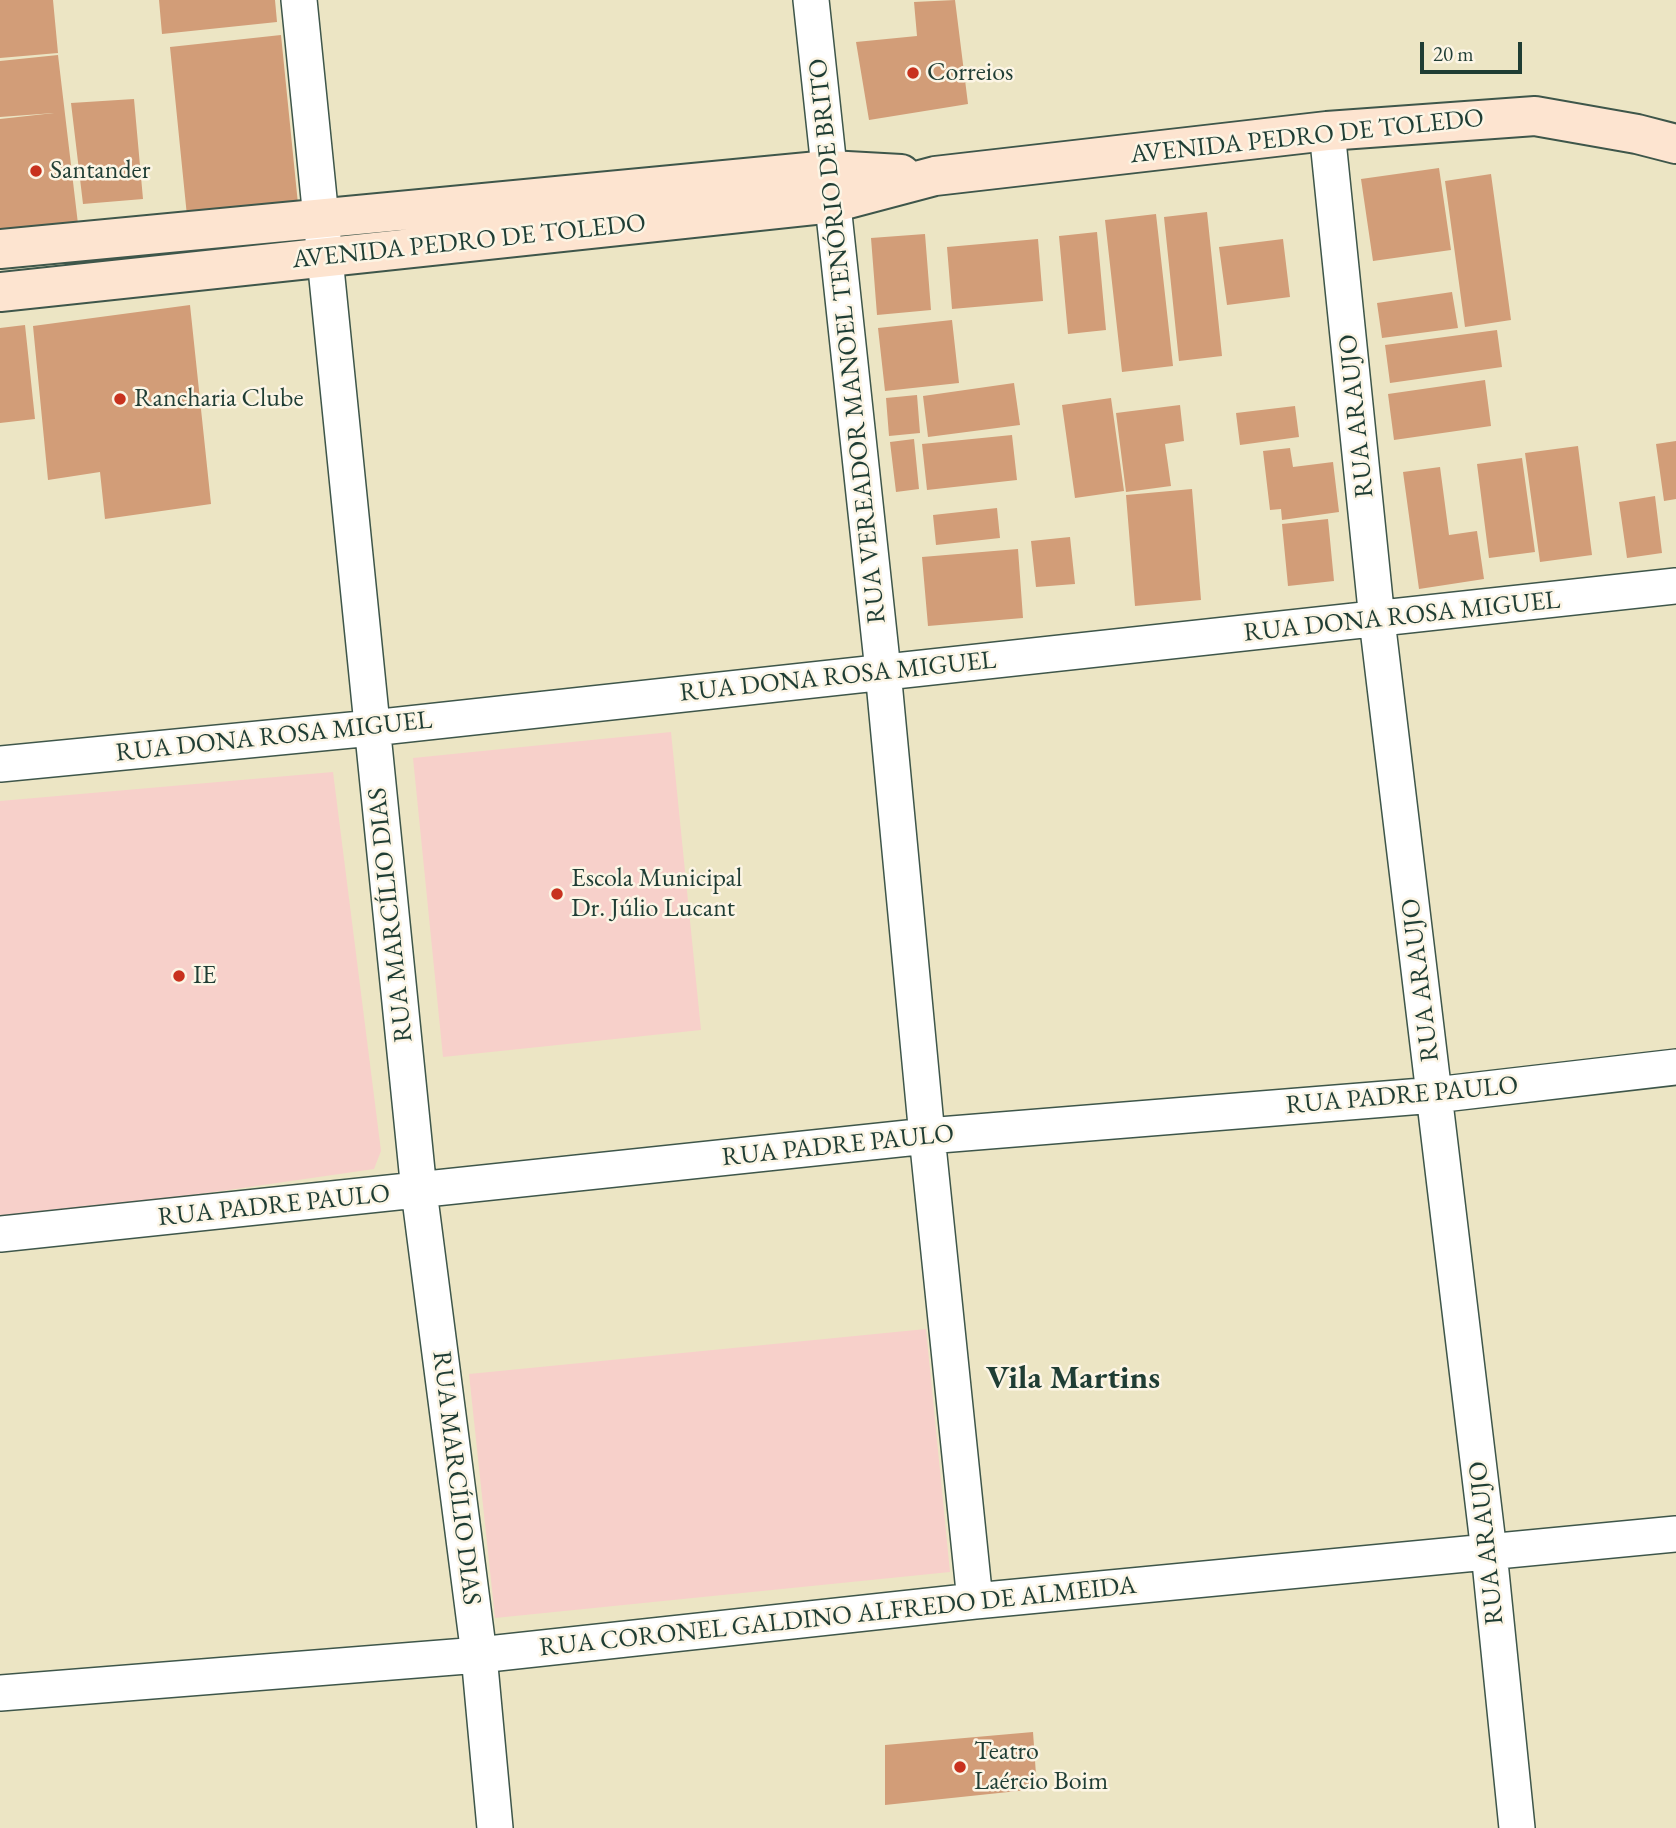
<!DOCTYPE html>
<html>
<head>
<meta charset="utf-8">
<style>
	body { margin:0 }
	#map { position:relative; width:1676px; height:1828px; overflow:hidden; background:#ece5c4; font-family:"EB Garamond",serif }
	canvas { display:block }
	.scale { position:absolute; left:1420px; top:42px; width:102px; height:32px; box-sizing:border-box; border:4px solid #1f3d34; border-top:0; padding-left:9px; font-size:21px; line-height:24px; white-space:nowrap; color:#1f3d34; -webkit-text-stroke:5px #fcf5e5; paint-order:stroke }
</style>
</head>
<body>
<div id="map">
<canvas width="1676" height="1828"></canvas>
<div class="scale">20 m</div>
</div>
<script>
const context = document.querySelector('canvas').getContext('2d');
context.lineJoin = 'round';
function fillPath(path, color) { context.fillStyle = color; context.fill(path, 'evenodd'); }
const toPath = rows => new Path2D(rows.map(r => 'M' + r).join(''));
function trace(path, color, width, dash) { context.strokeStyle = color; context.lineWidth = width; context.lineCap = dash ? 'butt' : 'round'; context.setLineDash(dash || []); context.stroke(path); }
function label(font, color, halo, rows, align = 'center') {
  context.font = font + ' "EB Garamond",serif'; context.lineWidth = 5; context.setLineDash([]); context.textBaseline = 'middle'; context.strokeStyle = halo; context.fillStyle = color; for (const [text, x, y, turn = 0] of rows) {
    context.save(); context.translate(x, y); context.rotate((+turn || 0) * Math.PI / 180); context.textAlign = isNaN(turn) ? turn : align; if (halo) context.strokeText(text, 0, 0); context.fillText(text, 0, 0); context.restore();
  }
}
const built = toPath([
	[671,732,701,1030,443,1057,413,758],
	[333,772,381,1151,374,1169,0,1223,0,801],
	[926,1329,950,1572,495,1618,469,1374]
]);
const building = toPath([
	[0,0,53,0,58,53,0,58],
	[159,0,275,0,277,22,162,34],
	[955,0,968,104,869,120,856,42,917,36,914,2],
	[281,35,298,204,187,216,170,47],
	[58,55,78,224,0,232,0,119,54,113,0,117,0,61],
	[134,99,143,199,83,204,71,103],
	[1439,168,1451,250,1373,261,1361,179],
	[1491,174,1511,320,1465,327,1445,181],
	[1207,212,1222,356,1179,361,1164,217],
	[1156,214,1173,366,1122,372,1105,220],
	[1097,232,1106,330,1068,334,1059,236],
	[925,234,931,310,877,315,871,238],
	[1038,239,1043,301,952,309,947,247],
	[1283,239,1290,297,1227,305,1219,247],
	[1452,292,1458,328,1382,338,1377,303],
	[190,305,211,504,105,519,100,472,48,480,33,326],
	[952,320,959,383,885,391,878,328],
	[25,325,35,419,0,423,0,328],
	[1497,330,1502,367,1390,383,1385,345],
	[1485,380,1491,426,1394,440,1388,394],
	[1014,383,1020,425,928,437,923,396],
	[917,395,920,433,889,436,886,398],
	[1111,398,1124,491,1075,498,1062,405],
	[1180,405,1184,441,1165,444,1171,486,1126,492,1116,413],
	[1295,406,1299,437,1240,445,1236,413],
	[1012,435,1017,480,927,490,922,444],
	[914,439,919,489,896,492,890,442],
	[1676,441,1676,499,1664,501,1656,444],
	[1578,446,1592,555,1540,562,1525,453],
	[1290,448,1293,467,1333,462,1339,512,1282,520,1281,509,1270,510,1263,451],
	[1522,458,1535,552,1489,558,1477,464],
	[1440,467,1449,535,1477,531,1484,579,1419,589,1403,472],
	[1192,489,1201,600,1135,606,1126,495],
	[1655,496,1662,553,1627,558,1619,502],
	[997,508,1000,538,936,545,933,515],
	[1328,519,1334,581,1288,586,1282,524],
	[1070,537,1075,584,1036,587,1031,541],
	[1018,549,1023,618,928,626,922,557],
	[1033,1732,1037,1789,885,1805,885,1745]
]);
const street = toPath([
	[299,0,419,1191,479,1655,495,1828],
	[811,0,883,671,927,1136,975,1601],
	[1327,131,1377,620,1489,1552,1517,1828],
	[0,764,372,728,1676,586],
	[0,1234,927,1136,1435,1095,1676,1067],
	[0,1693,479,1655,975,1601,1676,1534]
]);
const secondary = toPath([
	[0,249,829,170,901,174],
	[0,292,833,203,935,176,1327,131,1535,116,1637,134,1676,144]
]);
const markers = [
	[913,73,7,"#c8321e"],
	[36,171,7,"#c8321e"],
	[120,399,7,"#c8321e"],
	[557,894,7,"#c8321e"],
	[179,976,7,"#c8321e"],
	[960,1767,7,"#c8321e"]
];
const poiNames = [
	["Correios",927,73],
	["Santander",50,171],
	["Rancharia Clube",134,399],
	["Escola Municipal",571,879],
	["Dr. Júlio Lucant",571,909],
	["IE",193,976],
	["Teatro",974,1752],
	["Laércio Boim",974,1782]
];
const streetNames = [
	["AVENIDA PEDRO DE TOLEDO",1307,137,-6],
	["AVENIDA PEDRO DE TOLEDO",469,242,-6],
	["RUA VEREADOR MANOEL TENÓRIO DE BRITO",848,341,-96],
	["RUA ARAUJO",1357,416,-96],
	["RUA DONA ROSA MIGUEL",1402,617,-6],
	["RUA DONA ROSA MIGUEL",838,677,-6],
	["RUA DONA ROSA MIGUEL",274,737,-6],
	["RUA MARCÍLIO DIAS",391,915,-96],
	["RUA ARAUJO",1421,980,-97],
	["RUA PADRE PAULO",1402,1096,-5],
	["RUA PADRE PAULO",838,1146,-6],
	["RUA PADRE PAULO",274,1206,-6],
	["RUA MARCÍLIO DIAS",456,1478,83],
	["RUA ARAUJO",1487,1543,-96],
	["RUA CORONEL GALDINO ALFREDO DE ALMEIDA",838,1617,-6]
];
const districtNames = [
	["Vila Martins",1073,1379]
];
fillPath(built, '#f7d0ca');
fillPath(building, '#d29d78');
trace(street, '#3e564a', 38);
trace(secondary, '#3e564a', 42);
trace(street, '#fff', 35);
trace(secondary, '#fde4d0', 38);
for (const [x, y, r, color] of markers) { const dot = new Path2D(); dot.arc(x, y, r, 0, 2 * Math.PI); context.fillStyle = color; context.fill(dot); trace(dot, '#fcf5e5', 2.5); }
label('26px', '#1f3d34', '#fcf5e5', poiNames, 'left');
label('26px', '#1f3d34', '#fcf5e5', streetNames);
label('bold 33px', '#1f3d34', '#fcf5e5', districtNames);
</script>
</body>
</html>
